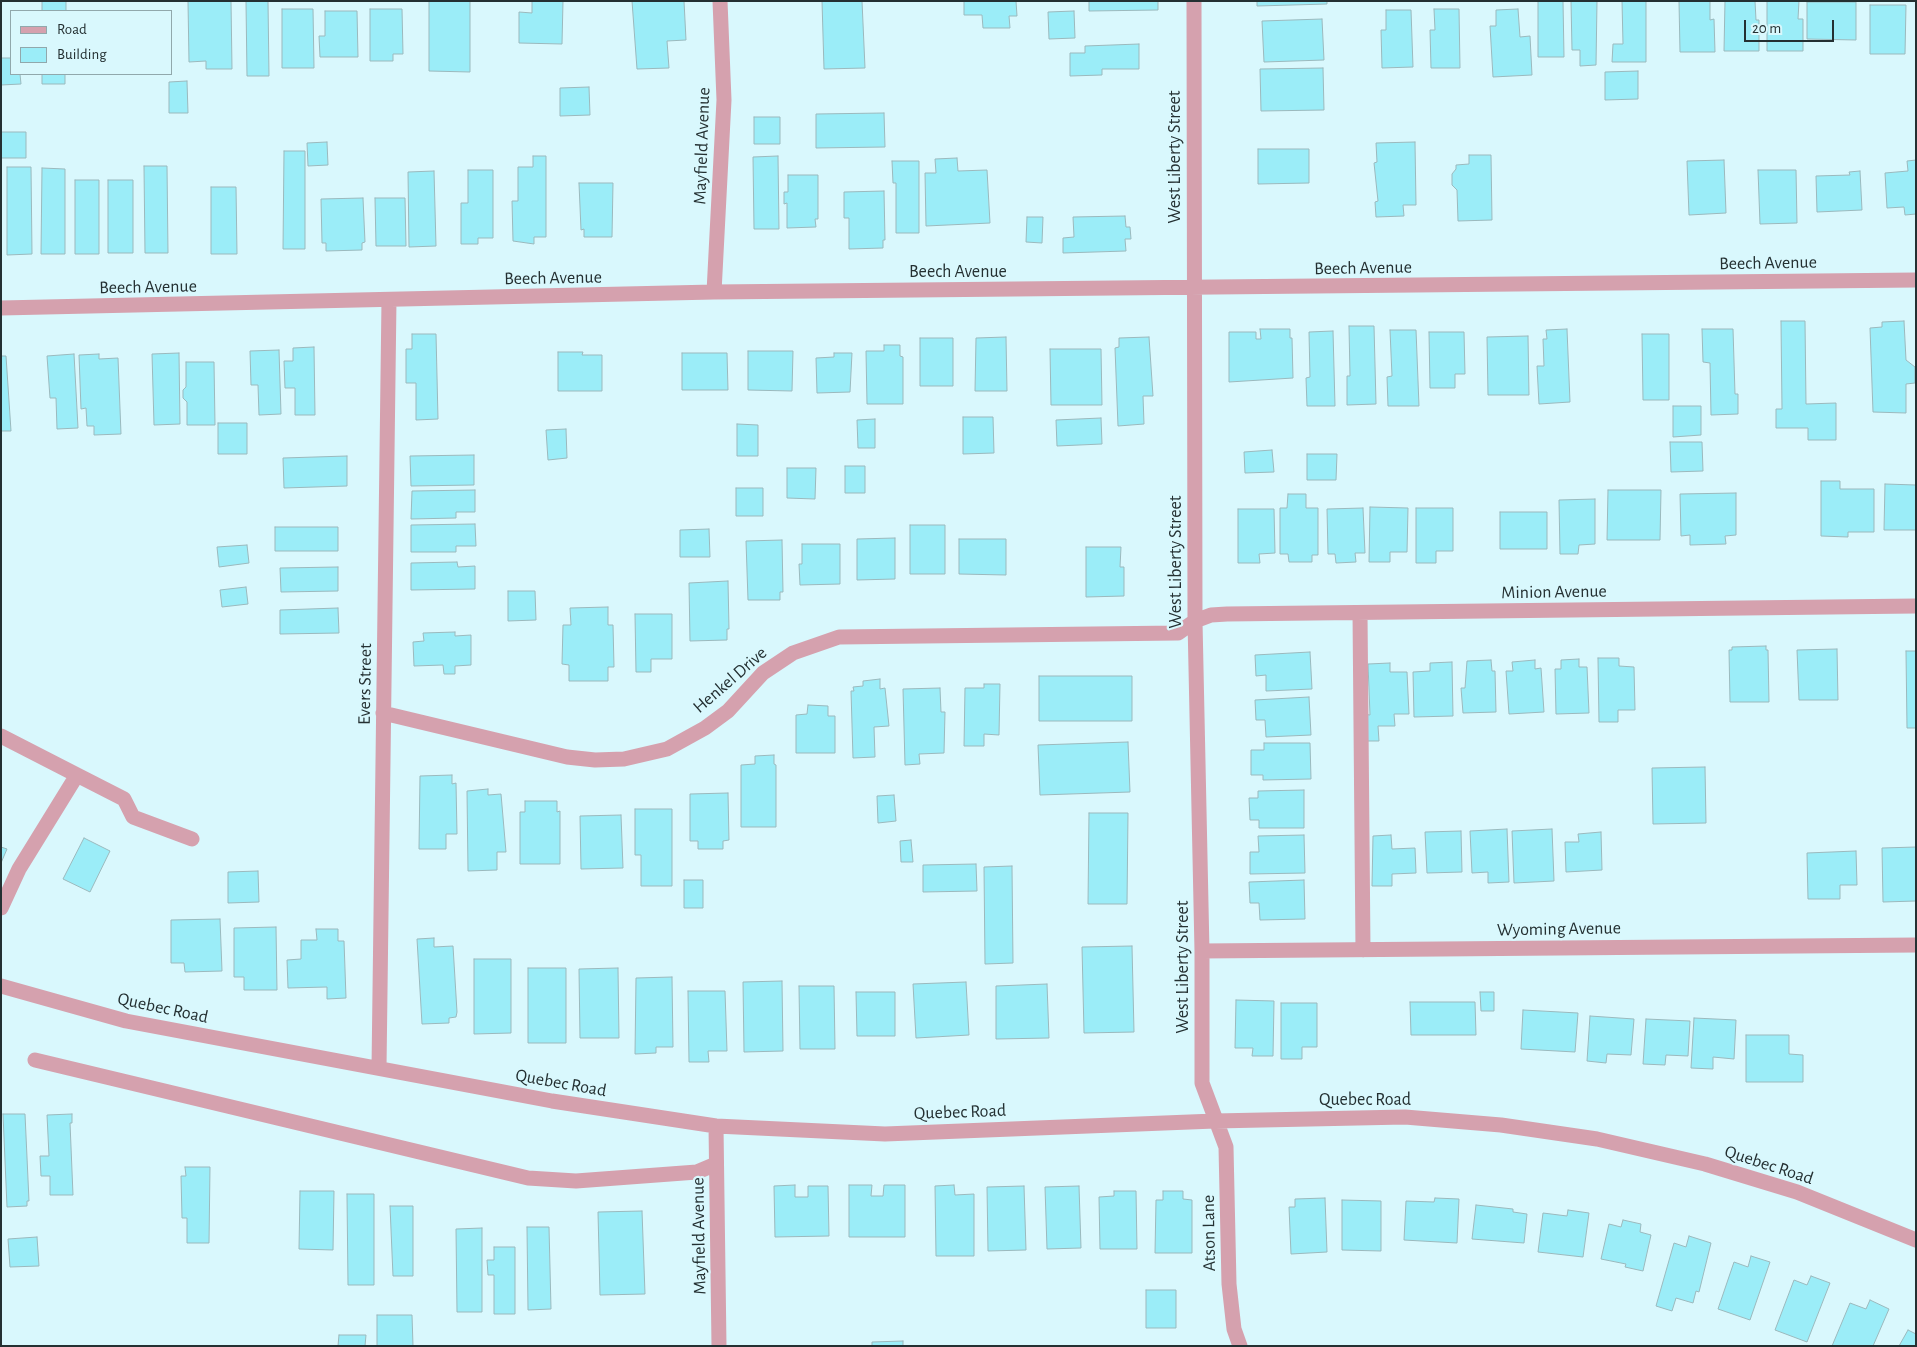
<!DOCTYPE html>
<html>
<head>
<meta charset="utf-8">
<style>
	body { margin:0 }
	#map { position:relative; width:1917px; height:1347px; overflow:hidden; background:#d9f8fd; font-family:"Alegreya Sans",sans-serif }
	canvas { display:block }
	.frame { position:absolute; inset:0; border:2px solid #243032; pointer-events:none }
	.legend { position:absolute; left:10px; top:10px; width:162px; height:65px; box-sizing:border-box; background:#d9f8fd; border:1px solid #91a8ac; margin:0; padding:6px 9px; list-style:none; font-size:15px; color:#243032 }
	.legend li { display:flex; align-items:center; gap:10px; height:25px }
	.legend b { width:25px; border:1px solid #91a8ac }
	.scale { position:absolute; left:1744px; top:20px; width:90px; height:22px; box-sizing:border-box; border:2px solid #243032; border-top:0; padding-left:6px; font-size:15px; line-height:18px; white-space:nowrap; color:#243032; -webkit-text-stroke:4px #d9f8fd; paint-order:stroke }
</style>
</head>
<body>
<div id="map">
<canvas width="1917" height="1347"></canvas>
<div class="frame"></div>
<ul class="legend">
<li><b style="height:6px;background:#d5a1ae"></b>Road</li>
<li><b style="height:14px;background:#9bedf8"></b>Building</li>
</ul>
<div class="scale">20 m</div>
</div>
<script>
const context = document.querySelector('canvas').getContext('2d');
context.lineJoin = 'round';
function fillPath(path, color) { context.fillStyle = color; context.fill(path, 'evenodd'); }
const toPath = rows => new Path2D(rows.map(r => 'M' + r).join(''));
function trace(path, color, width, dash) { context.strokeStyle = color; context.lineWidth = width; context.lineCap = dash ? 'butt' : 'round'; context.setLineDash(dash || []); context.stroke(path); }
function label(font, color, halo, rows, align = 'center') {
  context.font = font + ' "Alegreya Sans",sans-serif'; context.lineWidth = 4.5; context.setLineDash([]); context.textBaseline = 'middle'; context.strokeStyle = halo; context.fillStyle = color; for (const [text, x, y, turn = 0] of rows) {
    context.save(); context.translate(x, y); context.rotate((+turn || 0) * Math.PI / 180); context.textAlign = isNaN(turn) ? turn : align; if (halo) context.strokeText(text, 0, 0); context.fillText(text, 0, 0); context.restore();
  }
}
const building = toPath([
	[42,1,66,1,66,11,42,11,42,1],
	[188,1,231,1,232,69,206,69,206,61,189,62,188,1],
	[246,1,268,1,269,76,247,76,246,1],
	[429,1,470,1,470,72,429,71,429,1],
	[532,1,563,1,562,44,519,43,519,12,532,13,532,1],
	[632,1,684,1,686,40,667,41,669,68,637,69,632,1],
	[822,1,862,1,865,68,824,69,822,1],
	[964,1,1016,1,1017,16,1009,16,1010,28,983,28,982,15,964,15,964,1],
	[1089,1,1158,1,1158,10,1089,11,1089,1],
	[1257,1,1327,1,1327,4,1257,6,1257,1],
	[1538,1,1563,1,1564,57,1538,57,1538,1],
	[1571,1,1597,1,1596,65,1580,66,1580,50,1572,50,1571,1],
	[1622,1,1646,1,1646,62,1612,62,1613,44,1623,44,1622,1],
	[1679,1,1710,1,1710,20,1714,19,1715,52,1680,52,1679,1],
	[1725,1,1755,1,1756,20,1759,20,1759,51,1724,51,1725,1],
	[1767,1,1799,1,1798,19,1803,19,1803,51,1767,51,1767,1],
	[1807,2,1856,2,1856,40,1807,39,1807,2],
	[1870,5,1906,5,1905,54,1870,54,1870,5],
	[282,9,313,9,314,68,282,68,282,9],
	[370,9,402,9,403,54,393,54,393,61,370,61,370,9],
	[1434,9,1459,9,1460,68,1431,68,1430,30,1435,30,1434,9],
	[1518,9,1520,37,1530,36,1532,75,1493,77,1490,26,1496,26,1496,10,1518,9],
	[1386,10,1411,10,1413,67,1382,68,1381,30,1386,30,1386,10],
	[325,11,357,11,358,57,320,57,319,36,325,36,325,11],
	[1074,11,1075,38,1049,39,1048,12,1074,11],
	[1322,19,1324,60,1264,62,1262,21,1322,19],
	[1139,44,1139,69,1102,69,1102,75,1070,76,1070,53,1085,53,1085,46,1139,44],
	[1,58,11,58,11,74,20,74,21,84,1,85,1,58],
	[1323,68,1324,110,1261,111,1260,69,1323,68],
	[1638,71,1638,99,1605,100,1605,72,1638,71],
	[42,74,65,74,65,84,42,84,42,74],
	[187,81,188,113,169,113,169,82,187,81],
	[589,87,590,115,560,116,560,88,589,87],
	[884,113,885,147,816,148,816,114,884,113],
	[754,117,780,117,780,144,754,144,754,117],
	[1,132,26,132,26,158,1,158,1,132],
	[327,142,328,165,308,166,307,143,327,142],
	[1415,142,1416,205,1403,205,1404,216,1376,217,1375,202,1378,201,1374,163,1377,162,1376,143,1415,142],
	[1258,149,1309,149,1309,183,1258,184,1258,149],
	[284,151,305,151,305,249,283,249,284,151],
	[1469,155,1491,155,1492,220,1458,221,1457,190,1452,185,1452,174,1456,169,1456,165,1469,164,1469,155],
	[533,156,546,156,546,237,534,237,534,244,513,241,512,201,518,201,518,167,533,167,533,156],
	[778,156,779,229,754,229,753,157,778,156],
	[957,158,958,171,987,170,990,223,926,226,925,173,936,173,935,159,957,158],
	[1724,160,1726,213,1689,215,1687,161,1724,160],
	[1916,160,1916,214,1905,215,1904,207,1887,208,1885,173,1908,171,1907,161,1916,160],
	[892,161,919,161,919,233,896,233,896,183,893,183,892,161],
	[144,166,167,166,168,253,145,253,144,166],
	[7,167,31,167,32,254,7,255,7,167],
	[42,168,65,169,65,254,41,254,42,168],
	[468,170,493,170,493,238,478,238,478,244,461,244,461,203,468,203,468,170],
	[1758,170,1796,170,1797,223,1760,224,1758,170],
	[434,171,436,246,409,247,408,172,434,171],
	[1860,171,1862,210,1817,212,1816,176,1850,175,1849,172,1860,171],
	[788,175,818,175,818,219,815,219,816,227,787,228,787,203,784,204,784,192,788,192,788,175],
	[75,180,99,180,99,254,75,254,75,180],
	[108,180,133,180,133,253,108,253,108,180],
	[579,183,613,183,612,237,584,237,584,229,581,230,579,183],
	[211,187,236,187,237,254,211,254,211,187],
	[884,191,885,240,883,240,883,248,849,249,849,218,844,218,844,192,884,191],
	[363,198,365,242,362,243,362,250,326,251,326,243,322,243,321,199,363,198],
	[375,198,405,198,406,246,376,246,375,198],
	[1125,216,1126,227,1130,227,1131,239,1125,239,1126,251,1063,253,1063,238,1074,237,1073,217,1125,216],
	[1027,217,1043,217,1042,243,1026,242,1027,217],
	[1781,321,1805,321,1806,404,1836,403,1836,440,1808,440,1808,428,1776,428,1776,409,1782,409,1781,321],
	[1904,321,1906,360,1915,367,1915,383,1906,384,1906,413,1873,412,1870,328,1882,327,1882,322,1904,321],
	[1349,326,1374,326,1376,404,1347,405,1347,376,1350,376,1349,326],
	[1260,329,1290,329,1290,338,1292,338,1293,378,1229,382,1229,332,1256,332,1256,339,1261,339,1260,329],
	[1567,329,1570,402,1539,404,1537,366,1544,366,1543,339,1547,339,1546,330,1567,329],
	[1702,329,1733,329,1735,394,1738,394,1738,414,1711,415,1710,363,1703,362,1702,329],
	[1390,330,1416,330,1419,406,1388,406,1387,377,1392,376,1390,330],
	[1333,331,1335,406,1307,406,1306,378,1310,377,1309,332,1333,331],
	[1429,332,1464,332,1465,374,1455,374,1455,388,1430,388,1429,332],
	[412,334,436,334,438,419,416,420,416,383,406,383,406,349,412,349,412,334],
	[1642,334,1669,334,1669,400,1643,400,1642,334],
	[1528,336,1529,395,1488,395,1487,337,1528,336],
	[1006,337,1007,391,975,391,976,338,1006,337],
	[1149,337,1153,396,1143,396,1144,424,1118,426,1115,348,1119,347,1119,338,1149,337],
	[920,338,953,338,953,386,920,386,920,338],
	[884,345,900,345,900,356,903,357,903,404,867,404,866,351,884,351,884,345],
	[314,347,315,415,295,415,295,388,285,388,284,361,293,361,293,348,314,347],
	[1050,349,1101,349,1102,405,1051,405,1050,349],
	[279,350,281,414,259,415,258,385,251,385,250,351,279,350],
	[748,351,793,351,792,391,748,390,748,351],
	[558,352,583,352,582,355,602,355,602,391,558,391,558,352],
	[179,353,180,424,154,425,152,354,179,353],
	[682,353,727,353,728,390,682,390,682,353],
	[834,353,852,353,850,392,817,393,816,358,834,357,834,353],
	[74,354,78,428,57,429,56,398,50,398,47,356,74,354],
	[99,354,99,359,118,358,121,434,94,435,94,426,87,426,86,408,81,409,79,355,99,354],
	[1,356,6,356,11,431,1,431,1,356],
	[186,362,214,362,215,425,187,425,187,402,183,398,183,390,186,387,186,362],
	[1673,406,1701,406,1701,435,1673,437,1673,406],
	[963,417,993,417,994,453,963,454,963,417],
	[1101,418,1102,444,1057,446,1056,420,1101,418],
	[875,419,875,448,858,448,857,420,875,419],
	[218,423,247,423,247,454,218,454,218,423],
	[737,424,758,425,758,456,737,456,737,424],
	[566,429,567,458,548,460,546,430,566,429],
	[1670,442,1702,442,1703,471,1671,472,1670,442],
	[1272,450,1274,472,1245,473,1244,452,1272,450],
	[1307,454,1337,454,1336,480,1307,480,1307,454],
	[474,455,474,485,411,486,410,456,474,455],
	[347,456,347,486,284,488,283,458,347,456],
	[845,466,865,466,865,493,845,493,845,466],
	[787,468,816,468,815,499,787,498,787,468],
	[1821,481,1840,481,1840,489,1874,489,1874,532,1848,532,1848,537,1821,536,1821,481],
	[1885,484,1916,485,1916,530,1884,530,1885,484],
	[736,488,763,488,763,516,736,516,736,488],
	[475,490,475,512,456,512,456,518,411,519,412,491,475,490],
	[1608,490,1661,490,1660,540,1607,540,1608,490],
	[1736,493,1736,535,1725,536,1726,544,1690,545,1690,535,1681,536,1680,494,1736,493],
	[1288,494,1306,494,1306,508,1318,508,1318,555,1312,555,1312,562,1289,562,1288,554,1280,554,1280,508,1287,508,1288,494],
	[1595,499,1595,544,1579,545,1578,554,1560,554,1559,500,1595,499],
	[1370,507,1408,508,1407,552,1390,552,1390,562,1369,562,1370,507],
	[1363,508,1365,553,1355,553,1356,562,1336,563,1335,554,1328,554,1327,509,1363,508],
	[1416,508,1453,508,1453,551,1436,551,1436,563,1416,563,1416,508],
	[1238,509,1274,509,1275,553,1259,554,1260,563,1238,563,1238,509],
	[1500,512,1547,512,1547,549,1500,549,1500,512],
	[475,524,476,546,456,546,456,552,411,552,411,525,475,524],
	[910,525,945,525,945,574,910,574,910,525],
	[275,527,338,527,338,551,275,551,275,527],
	[709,529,710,557,680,557,680,530,709,529],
	[895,538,895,579,857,580,857,539,895,538],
	[959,539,1006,539,1006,575,959,574,959,539],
	[782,540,783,592,780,592,780,600,748,600,746,541,782,540],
	[802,544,840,544,840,584,800,585,799,564,802,564,802,544],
	[247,545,249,563,219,567,217,547,247,545],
	[1086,547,1121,547,1120,567,1124,567,1124,596,1086,597,1086,547],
	[457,562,458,567,475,566,475,589,411,590,411,563,457,562],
	[338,567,338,591,281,592,280,568,338,567],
	[728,581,729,629,727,629,727,640,690,641,689,583,728,581],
	[246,587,248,604,222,607,220,590,246,587],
	[508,591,535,591,536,620,508,621,508,591],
	[608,607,608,625,613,625,614,667,608,667,608,681,569,681,569,665,562,664,563,625,571,625,570,608,608,607],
	[338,608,339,633,280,634,280,610,338,608],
	[635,614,672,614,672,659,651,659,651,672,636,672,635,614],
	[455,632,455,636,471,635,471,665,455,666,455,674,444,674,443,665,414,666,413,642,424,641,423,633,455,632],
	[1766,646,1766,650,1768,650,1769,702,1730,702,1729,650,1732,650,1732,647,1766,646],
	[1837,649,1838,700,1799,700,1797,650,1837,649],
	[1906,651,1916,651,1916,728,1907,728,1906,651],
	[1310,652,1312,689,1266,691,1266,675,1256,676,1255,655,1310,652],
	[1598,658,1619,658,1619,666,1634,667,1635,710,1618,710,1618,722,1599,722,1598,658],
	[1579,659,1579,667,1587,667,1589,713,1556,714,1555,669,1561,669,1561,660,1579,659],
	[1491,660,1492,671,1495,671,1496,712,1463,713,1461,688,1465,688,1467,661,1491,660],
	[1535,660,1535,669,1541,668,1544,712,1509,714,1506,671,1513,671,1512,662,1535,660],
	[1452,662,1453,716,1414,717,1413,672,1430,671,1430,663,1452,662],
	[1390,663,1390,672,1407,672,1409,714,1394,714,1395,726,1378,726,1379,741,1365,741,1363,714,1370,715,1368,664,1390,663],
	[1039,676,1132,676,1132,721,1039,721,1039,676],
	[880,679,880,689,885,688,889,726,874,727,875,757,853,758,851,691,854,691,853,687,863,686,863,681,880,679],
	[984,684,1000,684,999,735,984,734,984,746,964,746,965,688,984,688,984,684],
	[940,688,941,712,945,712,944,753,919,754,920,764,905,765,903,689,940,688],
	[1309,697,1311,735,1266,737,1265,720,1256,720,1255,700,1309,697],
	[808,705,828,706,828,716,835,716,835,753,796,753,796,715,807,714,808,705],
	[1128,742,1130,792,1040,795,1038,745,1128,742],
	[1264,743,1310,743,1311,779,1263,780,1263,775,1251,775,1251,750,1264,750,1264,743],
	[774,755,774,764,776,765,776,827,741,827,741,765,755,764,755,756,774,755],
	[1705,767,1706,823,1653,824,1652,768,1705,767],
	[452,775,452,784,456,783,457,834,446,834,446,849,419,849,420,776,452,775],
	[488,789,488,795,501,794,506,852,497,852,497,870,468,871,467,791,488,789],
	[1304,790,1304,828,1259,828,1259,820,1250,820,1249,798,1258,798,1258,791,1304,790],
	[728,793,729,840,723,841,723,849,698,849,698,841,690,841,690,794,728,793],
	[894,795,896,821,878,823,877,796,894,795],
	[525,801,557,801,557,812,560,811,560,864,520,864,520,812,525,812,525,801],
	[635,809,672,809,672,886,641,886,641,855,635,855,635,809],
	[1089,813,1128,813,1127,904,1088,904,1089,813],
	[621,815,623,868,581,869,580,816,621,815],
	[1507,829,1509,882,1488,883,1488,872,1472,873,1470,831,1507,829],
	[1552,829,1554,881,1514,883,1512,831,1552,829],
	[1461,831,1462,872,1427,873,1425,832,1461,831],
	[1601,832,1602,870,1566,872,1565,842,1579,842,1578,834,1601,832],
	[1304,835,1305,873,1250,874,1250,852,1259,852,1258,836,1304,835],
	[1391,835,1392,849,1415,848,1416,873,1392,874,1392,886,1372,886,1373,836,1391,835],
	[84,838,110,851,90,892,63,879,84,838],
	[911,840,913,862,901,862,900,841,911,840],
	[1,847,7,849,1,863,1,847],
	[1916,847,1916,901,1883,902,1882,848,1916,847],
	[1856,851,1857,885,1840,885,1840,899,1808,899,1807,853,1856,851],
	[976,864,977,891,923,892,923,865,976,864],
	[1012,866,1013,963,985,964,984,867,1012,866],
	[258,871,259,902,228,903,228,872,258,871],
	[684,880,703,880,703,908,684,908,684,880],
	[1304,880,1305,919,1260,920,1259,903,1250,903,1249,882,1304,880],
	[220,919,222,971,185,972,184,963,171,963,171,920,220,919],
	[276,927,277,990,244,990,244,977,234,977,234,928,276,927],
	[316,929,338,929,338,941,344,941,346,998,327,999,327,987,288,988,287,960,301,959,301,940,317,940,316,929],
	[434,938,434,947,453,946,457,1012,456,1017,449,1018,449,1023,422,1024,417,939,434,938],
	[1132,946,1134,1032,1084,1033,1082,947,1132,946],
	[474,959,511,959,511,1033,474,1034,474,959],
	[528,968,566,968,566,1043,528,1043,528,968],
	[618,968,619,1038,580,1038,579,969,618,968],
	[672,977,673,1047,656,1047,656,1053,635,1054,636,978,672,977],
	[782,981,783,1051,744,1052,743,982,782,981],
	[966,982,969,1035,916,1038,913,984,966,982],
	[1047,984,1049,1038,996,1039,996,986,1047,984],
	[799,986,834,986,835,1049,800,1049,799,986],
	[688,991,725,991,727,1051,708,1051,709,1062,689,1062,688,991],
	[856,992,895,992,895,1036,857,1036,856,992],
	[1480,992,1494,992,1494,1011,1481,1011,1480,992],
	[1236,1000,1274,1001,1273,1056,1252,1056,1253,1048,1235,1048,1236,1000],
	[1410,1002,1475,1002,1476,1035,1411,1035,1410,1002],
	[1281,1003,1317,1003,1317,1047,1302,1047,1302,1059,1281,1059,1281,1003],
	[1523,1010,1578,1013,1575,1052,1521,1049,1523,1010],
	[1590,1016,1634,1019,1631,1055,1607,1054,1606,1063,1587,1061,1590,1016],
	[1694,1018,1736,1020,1734,1059,1713,1057,1713,1069,1691,1068,1694,1018],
	[1646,1019,1690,1021,1688,1056,1666,1055,1665,1065,1643,1064,1646,1019],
	[1746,1035,1789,1035,1789,1054,1803,1055,1803,1082,1746,1082,1746,1035],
	[3,1114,25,1114,29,1201,27,1201,27,1206,7,1207,3,1114],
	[72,1114,72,1123,70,1123,73,1195,50,1195,50,1176,41,1176,40,1156,49,1156,47,1115,72,1114],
	[185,1167,210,1167,209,1243,187,1243,187,1218,182,1218,181,1176,186,1176,185,1167],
	[795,1185,795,1197,808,1197,808,1186,828,1186,829,1236,775,1237,774,1186,795,1185],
	[849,1185,872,1185,871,1196,883,1196,884,1185,905,1185,905,1237,849,1237,849,1185],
	[954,1185,955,1195,974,1194,974,1256,936,1256,935,1186,954,1185],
	[1024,1186,1026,1250,988,1251,987,1187,1024,1186],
	[1079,1186,1081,1248,1047,1249,1045,1187,1079,1186],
	[300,1191,334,1191,333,1250,299,1249,300,1191],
	[1114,1191,1136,1191,1137,1249,1100,1249,1099,1197,1114,1196,1114,1191],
	[1163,1191,1183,1191,1183,1199,1192,1200,1192,1253,1155,1253,1156,1200,1163,1200,1163,1191],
	[347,1194,374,1194,374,1285,348,1285,347,1194],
	[1325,1198,1327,1252,1291,1254,1289,1207,1295,1207,1295,1199,1325,1198],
	[1435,1198,1459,1199,1457,1243,1404,1240,1406,1201,1434,1202,1435,1198],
	[1342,1200,1381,1201,1381,1251,1342,1250,1342,1200],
	[1476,1205,1513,1209,1513,1212,1527,1214,1524,1243,1472,1239,1476,1205],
	[390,1206,413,1206,413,1276,393,1276,390,1206],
	[1568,1210,1589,1213,1583,1257,1538,1252,1543,1213,1567,1216,1568,1210],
	[642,1211,645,1294,600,1295,598,1212,642,1211],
	[1623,1220,1641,1224,1640,1232,1651,1235,1643,1271,1625,1267,1626,1264,1601,1259,1609,1224,1621,1227,1623,1220],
	[527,1227,549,1227,551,1309,528,1310,527,1227],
	[482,1228,482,1312,457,1312,456,1229,482,1228],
	[1689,1236,1711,1243,1699,1292,1696,1291,1693,1303,1676,1298,1672,1311,1656,1306,1674,1243,1686,1247,1689,1236],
	[37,1237,39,1266,10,1267,8,1239,37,1237],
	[494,1247,515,1247,515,1314,494,1314,494,1275,488,1275,487,1260,494,1260,494,1247],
	[1751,1256,1770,1262,1750,1320,1718,1309,1734,1262,1748,1267,1751,1256],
	[1811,1276,1830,1283,1807,1342,1775,1330,1794,1280,1807,1285,1811,1276],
	[1146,1290,1176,1290,1176,1328,1146,1328,1146,1290],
	[1870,1300,1889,1309,1873,1346,1832,1346,1850,1303,1866,1309,1870,1300],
	[377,1315,412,1315,413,1346,377,1346,377,1315],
	[1908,1330,1916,1334,1916,1346,1899,1346,1908,1330],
	[339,1335,366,1335,365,1346,338,1346,339,1335],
	[903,1341,903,1346,872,1346,872,1342,903,1341]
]);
const minor = toPath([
	[1194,1,1195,621,1202,951,1202,1083,1226,1147,1229,1284,1234,1329,1240,1346],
	[714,292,724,100,720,1],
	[1,308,714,292,1916,280],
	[1360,613,1363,950],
	[383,713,567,757,595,760,624,759,667,749,705,728,728,711,763,673,793,653,839,637,1178,633,1195,621,1211,615,1227,614,1916,606],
	[1,736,77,775,19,869,1,908],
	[77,775,124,799,133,817,192,839],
	[1202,951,1916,945],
	[1,986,126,1021,552,1101,716,1126,885,1134,1215,1121,1405,1117,1501,1125,1597,1139,1705,1164,1797,1192,1916,1240],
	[35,1060,528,1178,576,1181,697,1172,716,1164],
	[379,1068,389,300],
	[716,1126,719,1346]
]);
const streetNames = [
	["Mayfield Avenue",702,146,-88],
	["West Liberty Street",1175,157,-90],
	["Beech Avenue",1768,263,-1],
	["Beech Avenue",1363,268,-1],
	["Beech Avenue",958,272],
	["Beech Avenue",553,278,-1],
	["Beech Avenue",148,287,-1],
	["West Liberty Street",1176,562,-90],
	["Minion Avenue",1554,592,-1],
	["Henkel Drive",730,680,-41],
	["Evers Street",365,684,-89],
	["Wyoming Avenue",1559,929,-1],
	["West Liberty Street",1183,967,-90],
	["Quebec Road",163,1008,12],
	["Quebec Road",561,1083,10],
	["Quebec Road",1365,1100],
	["Quebec Road",960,1112,-2],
	["Quebec Road",1769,1165,18],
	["Atson Lane",1209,1233,-91],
	["Mayfield Avenue",699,1236,-91]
];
fillPath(building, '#9bedf8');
trace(building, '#9bb9bd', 1);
trace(minor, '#d5a1ae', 15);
label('18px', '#243032', '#d9f8fd', streetNames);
</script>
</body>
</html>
